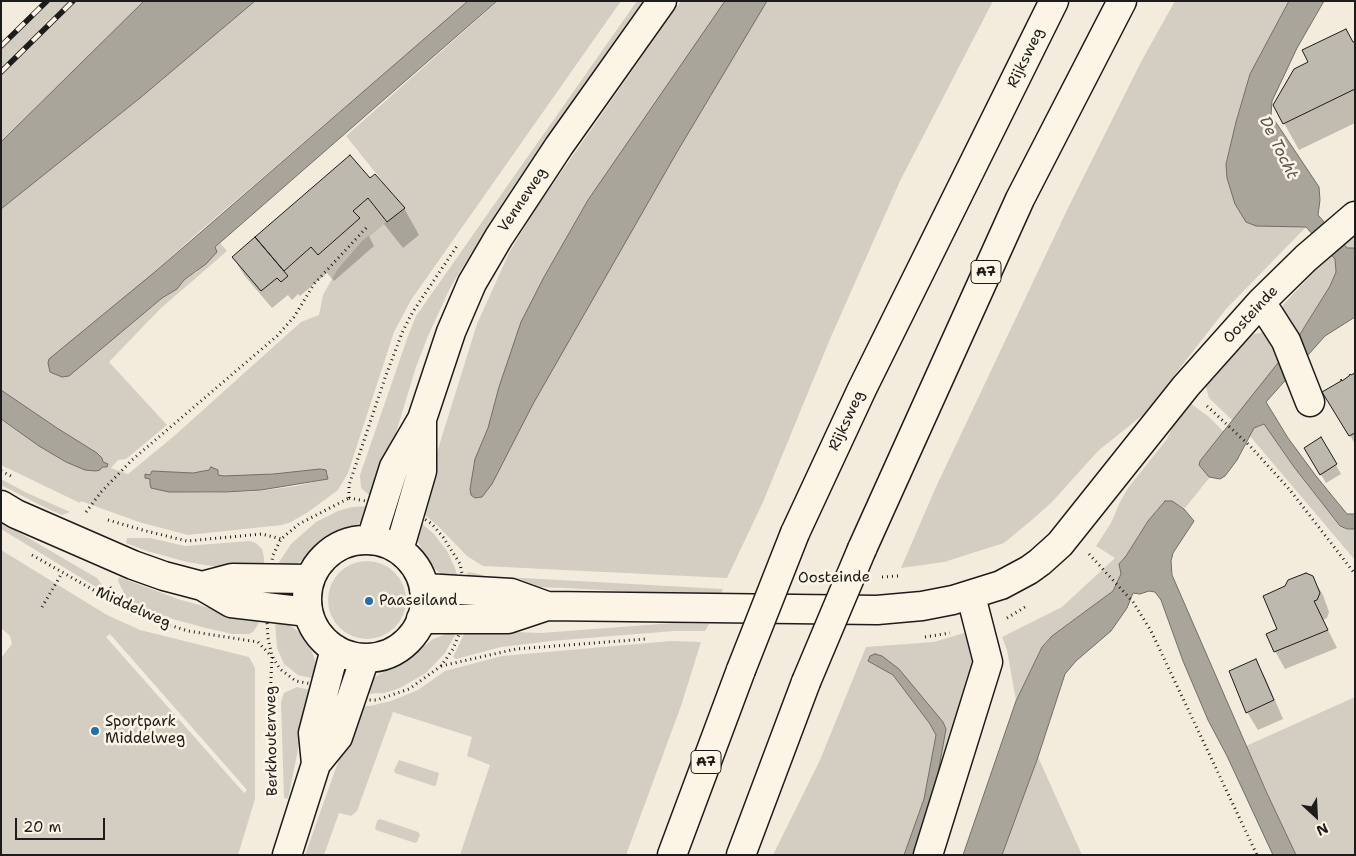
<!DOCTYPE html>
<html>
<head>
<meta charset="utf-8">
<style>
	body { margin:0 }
	#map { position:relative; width:1356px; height:856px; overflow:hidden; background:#f3ecdd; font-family:"Shantell Sans",sans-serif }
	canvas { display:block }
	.frame { position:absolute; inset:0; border:2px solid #1c1c1c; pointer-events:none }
	.north { position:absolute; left:1291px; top:791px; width:50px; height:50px; -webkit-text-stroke:4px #fcf5e5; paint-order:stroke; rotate:155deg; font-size:14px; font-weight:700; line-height:20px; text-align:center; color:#1c1c1c }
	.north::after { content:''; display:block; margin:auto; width:18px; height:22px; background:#1c1c1c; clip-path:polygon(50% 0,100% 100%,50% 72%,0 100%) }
	.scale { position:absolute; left:15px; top:818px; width:90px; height:22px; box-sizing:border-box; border:2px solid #1c1c1c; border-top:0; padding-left:6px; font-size:15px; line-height:18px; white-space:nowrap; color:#1c1c1c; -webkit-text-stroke:4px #fcf5e5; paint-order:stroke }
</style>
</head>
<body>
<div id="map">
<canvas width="1356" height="856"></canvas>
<div class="frame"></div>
<div class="north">N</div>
<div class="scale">20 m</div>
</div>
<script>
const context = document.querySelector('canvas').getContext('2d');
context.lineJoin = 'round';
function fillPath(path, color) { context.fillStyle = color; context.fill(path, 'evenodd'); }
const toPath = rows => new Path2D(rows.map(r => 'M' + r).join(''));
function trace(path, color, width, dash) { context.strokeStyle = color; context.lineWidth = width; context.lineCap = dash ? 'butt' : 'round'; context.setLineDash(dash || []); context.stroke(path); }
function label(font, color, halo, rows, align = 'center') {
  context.font = font + ' "Shantell Sans",sans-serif'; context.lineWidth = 5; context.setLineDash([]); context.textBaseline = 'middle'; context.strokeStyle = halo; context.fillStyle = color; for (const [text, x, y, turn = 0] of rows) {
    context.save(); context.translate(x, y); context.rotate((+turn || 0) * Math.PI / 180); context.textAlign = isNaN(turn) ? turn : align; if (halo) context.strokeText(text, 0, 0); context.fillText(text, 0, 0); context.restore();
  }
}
const green = toPath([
	[46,1,144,1,1,142,1,48],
	[255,1,469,1,193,237,156,271,162,298,177,289,184,280,197,272,215,248,220,243,227,251,160,309,109,362,167,425,126,459,118,460,111,468,128,474,173,437,301,322,319,315,323,295,337,270,362,241,404,208,346,136,498,1,621,1,411,300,394,332,348,473,338,490,308,512,291,522,282,525,188,535,139,522,81,501,80,503,1,465,1,420,64,461,86,470,100,470,102,466,107,467,108,464,103,462,97,453,57,428,1,390,1,209,140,98],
	[320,469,328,473,327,479,296,486,260,491,213,493,169,492,145,475,150,475,152,471,193,473,209,470,218,471,218,475,223,476,245,476],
	[637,1,647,1,469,257,450,288,428,336,416,367,377,495,374,497,369,495,361,488,360,475,408,336,416,316],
	[681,1,993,1,900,181,830,339,763,502,727,578,483,566,467,556,437,525,419,510,477,324,509,253,534,211],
	[1175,1,1289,1,1250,74,1236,122,1226,164,1227,178,1295,226,1306,227,1226,309,1144,414,1098,451,1052,502,1033,519,1004,543,944,562,901,568,936,487,1067,210,1142,60],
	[1355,233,1355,248,1347,248,1335,259,1336,272,1330,286,1297,339,1282,313,1283,305,1325,260],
	[1265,332,1283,358,1233,421,1209,398,1205,384,1230,357,1254,334],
	[1190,403,1209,417,1224,432,1200,461,1200,466,1210,477,1185,508,1170,501,1165,501,1148,521,1126,556,1119,564,1121,574,1113,591,1052,636,1042,647,1016,701,1007,650,1002,637,1062,607,1115,558,1096,546,1111,523,1120,502,1128,488,1167,439,1174,423],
	[1264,424,1294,467,1340,527,1347,530,1355,529,1355,560,1249,435,1254,428],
	[1,479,25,492,70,512,62,515,44,507,1,485],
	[369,506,365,518,355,527,331,538,297,564,290,567,276,567,291,544,316,522,338,511,352,507],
	[1,522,97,578,105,589,101,590,1,529],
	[421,523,434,534,447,551,455,568,459,581,448,580,428,563,418,542,417,533],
	[127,538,150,538,185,546,250,541,256,543,262,549,264,557,264,568,224,568,187,562,147,551,126,543],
	[1,550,107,615,140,630,249,657,255,668,255,799,238,855,1,855,1,658,12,644,10,636,1,628],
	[110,634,247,790,244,793,106,637],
	'328 600a39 39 0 1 1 78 0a39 39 0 1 1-78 0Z',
	[469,572,486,576,723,589,720,597,565,588,470,585,468,583,467,573],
	[119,577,178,599,220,611,260,617,259,623,253,632,249,634,232,634,206,628,143,611,134,607,127,599,118,581],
	[275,622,289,624,307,639,315,660,316,669,315,679,298,675,284,664,277,648],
	[673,623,709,624,705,631,674,631,551,641,501,647,456,659,453,657,466,630,541,633],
	[452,632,455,635,445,653,426,673,400,688,385,693,364,694,368,683,378,675,405,661,433,639],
	[964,633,971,635,978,659,920,855,914,855,933,801,946,729,943,722,899,669,868,661,893,675,930,724,936,735,924,799,904,855,773,855,820,760,866,647,934,642],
	[671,641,701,642,681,706,626,855,460,855,490,765,467,756,472,737,393,712,357,811,351,816,339,813,324,855,305,855,358,706,370,706,391,701,418,690,445,671,502,656],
	[297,687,310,690,288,799,284,798,281,702,284,693],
	[1355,697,1355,855,1296,855,1246,746],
	[1038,757,1082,855,1002,855],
	[399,760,439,773,436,785,434,786,395,773,394,770],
	[380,819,418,832,420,835,417,842,415,843,376,830,375,828,377,821]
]);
const water = toPath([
	[144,1,255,1,140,98,1,209,1,142,144,1],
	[468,1,497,1,215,247,217,252,206,264,184,280,177,289,162,298,69,376,62,377,50,372,48,363,49,359,156,271,468,1],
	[725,1,767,1,677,152,533,404,492,484,482,497,475,498,471,495,470,489,475,459,488,428,499,387,521,322,544,277,588,200,725,1],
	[1289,1,1324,1,1297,48,1272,101,1271,115,1319,187,1320,200,1318,215,1347,248,1355,248,1355,317,1325,336,1266,402,1288,438,1316,476,1347,514,1355,514,1355,529,1347,529,1340,526,1294,467,1264,424,1254,428,1237,460,1225,476,1220,479,1209,477,1199,465,1200,461,1297,339,1330,286,1336,272,1335,259,1306,227,1256,226,1246,222,1235,204,1227,178,1226,164,1236,122,1250,74,1289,1],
	[1,390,57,428,97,453,102,458,103,462,108,464,107,467,102,467,100,470,96,471,85,470,66,462,39,446,1,419,1,390],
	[211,467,218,470,218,475,224,476,273,474,320,469,326,470,328,479,261,490,225,492,169,492,151,488,150,484,150,479,145,478,145,474,150,475,152,471,193,473,209,470,211,467],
	[1165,501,1172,501,1184,509,1194,521,1173,553,1171,561,1172,575,1266,791,1296,855,1273,855,1227,756,1208,720,1183,661,1161,600,1155,592,1149,591,1140,594,1133,593,1127,608,1111,631,1076,661,1065,674,1038,757,1002,855,963,855,1016,701,1042,647,1052,636,1113,591,1121,574,1119,564,1126,556,1148,521,1165,501],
	[875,654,882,656,899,669,943,722,946,729,933,801,914,855,904,855,924,799,936,735,930,724,893,675,868,661,870,656,875,654]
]);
const shadow = toPath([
	[1355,43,1355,123,1299,150,1284,123,1310,63],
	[370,180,404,208,419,235,403,248,384,224,369,236,374,246,334,281,327,273,300,296,298,294,292,300,288,295,272,308,244,275,233,257,256,238],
	[1355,374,1355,444,1335,410],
	[1321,439,1341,474,1326,483,1305,448],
	[1312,577,1323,595,1329,612,1327,618,1323,620,1337,648,1285,669,1275,651,1279,630],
	[1256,661,1266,679,1283,719,1258,730,1247,712,1231,672]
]);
const building = toPath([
	[1346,29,1353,42,1355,42,1355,89,1283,124,1273,105,1294,69,1308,62,1302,50,1346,29],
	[350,155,370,178,375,174,405,208,387,222,368,198,353,211,360,218,318,255,311,247,284,271,255,237,350,155],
	[255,237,288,276,281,282,277,278,261,291,232,257,255,237],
	[1355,373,1355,433,1349,436,1322,392,1341,381,1341,379,1342,381,1349,376,1350,374,1351,375,1355,373],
	[1321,437,1337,464,1320,475,1304,448,1321,437],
	[1306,573,1313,576,1320,593,1317,600,1314,601,1328,630,1274,652,1266,634,1277,629,1263,596,1285,586,1288,580,1306,573],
	[1256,659,1274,700,1246,713,1229,671,1256,659]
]);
const path = toPath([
	[1207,406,1250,446,1290,490,1355,574],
	[1,471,11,476],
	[349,498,394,506,420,516,432,524,443,537,460,564,465,588,466,605,462,627,453,649,441,666,409,689,377,700,363,700,351,697,312,684,296,681,280,669,272,656,268,638,266,607,268,579,273,555,281,539,299,524,349,498],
	[349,498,349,485,385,378,402,333,412,313,457,246],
	[86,512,101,492,132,460,277,336,294,317,314,284,368,226],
	[108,520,146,531,187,541,262,534,281,539],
	[1089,554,1133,602,1151,631,1257,855],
	[32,555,120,605,154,620,188,631,258,642,271,656],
	[882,577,898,576],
	[110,587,120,605],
	[42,607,62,573],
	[1007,618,1025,607],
	[925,637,950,633],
	[272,657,270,700,274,795],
	[441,666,516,649,646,639]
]);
const minor = toPath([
	[1261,302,1286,341,1310,402],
	[1,505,16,514,133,565,164,576,202,586,231,603,308,612],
	[202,586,232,578,310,579],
	[424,588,511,593,547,606,877,610,922,606,953,600,1001,585,1029,570,1040,562,1060,544,1186,386,1261,302,1306,258,1355,216],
	[421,619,508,619,547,606],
	[928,855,988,662,971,596]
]);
const major = toPath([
	[371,540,394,467,422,419,451,332,472,283,499,237,559,146,662,1],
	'307 599a59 59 0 1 1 118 0a59 59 0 1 1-118 0Z',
	[399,550,422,471,422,420],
	[316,764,313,733,335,649],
	[287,855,316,764,338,737,365,658]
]);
const highway = toPath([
	[795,533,862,389,1054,1],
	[862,549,1020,199,1122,1],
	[672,855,741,670],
	[741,855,806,682]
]);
const rail = toPath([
	[1,46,47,1],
	[1,72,73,1]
]);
const highwayBridge = toPath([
	[741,670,795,533],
	[806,682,862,549]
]);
const markers = [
	[369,601,5,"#1f6fb2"],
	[95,731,5,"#1f6fb2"]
];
const shields = [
	[986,272,30],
	[706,762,30]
];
const shieldNames = [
	["A7",986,272],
	["A7",706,762]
];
const streetNames = [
	["Rijksweg",1026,58,-64],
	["Venneweg",523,200,-56],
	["Oosteinde",1251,315,-47],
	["Rijksweg",847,421,-65],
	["Oosteinde",834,578,-1],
	["Middelweg",133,608,24],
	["Berkhouterweg",272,741,-91]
];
const poiNames = [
	["Paaseiland",379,601],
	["Sportpark",105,722],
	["Middelweg",105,739]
];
const waterNames = [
	["De Tocht",1278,148,64]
];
fillPath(green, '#d3cec1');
fillPath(water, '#aaa59b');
trace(water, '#716e68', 1);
fillPath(shadow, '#0003');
fillPath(building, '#beb9ae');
trace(building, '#1c1c1c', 1);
trace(minor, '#1c1c1c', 31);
trace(major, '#1c1c1c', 31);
trace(highway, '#1c1c1c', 31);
trace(path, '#1c1c1c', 3, [1, 4]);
trace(minor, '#fcf5e5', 28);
trace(major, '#fcf5e5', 28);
trace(highway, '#fcf5e5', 28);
trace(rail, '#1c1c1c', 5.5);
trace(rail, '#fcf5e5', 4, [11]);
trace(highwayBridge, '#1c1c1c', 31, []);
trace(highwayBridge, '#fcf5e5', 28);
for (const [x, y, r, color] of markers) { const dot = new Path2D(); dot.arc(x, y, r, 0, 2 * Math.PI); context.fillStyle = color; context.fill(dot); trace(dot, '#fcf5e5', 2); }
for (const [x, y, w] of shields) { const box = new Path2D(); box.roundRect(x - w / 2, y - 11.5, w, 23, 4); context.fillStyle = '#fcf5e5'; context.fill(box); trace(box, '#1c1c1c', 1); }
label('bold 14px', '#1c1c1c', null, shieldNames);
label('15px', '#1c1c1c', '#fcf5e5', streetNames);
label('15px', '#1c1c1c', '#fcf5e5', poiNames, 'left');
label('italic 16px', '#55534f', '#fcf5e5', waterNames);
</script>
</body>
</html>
